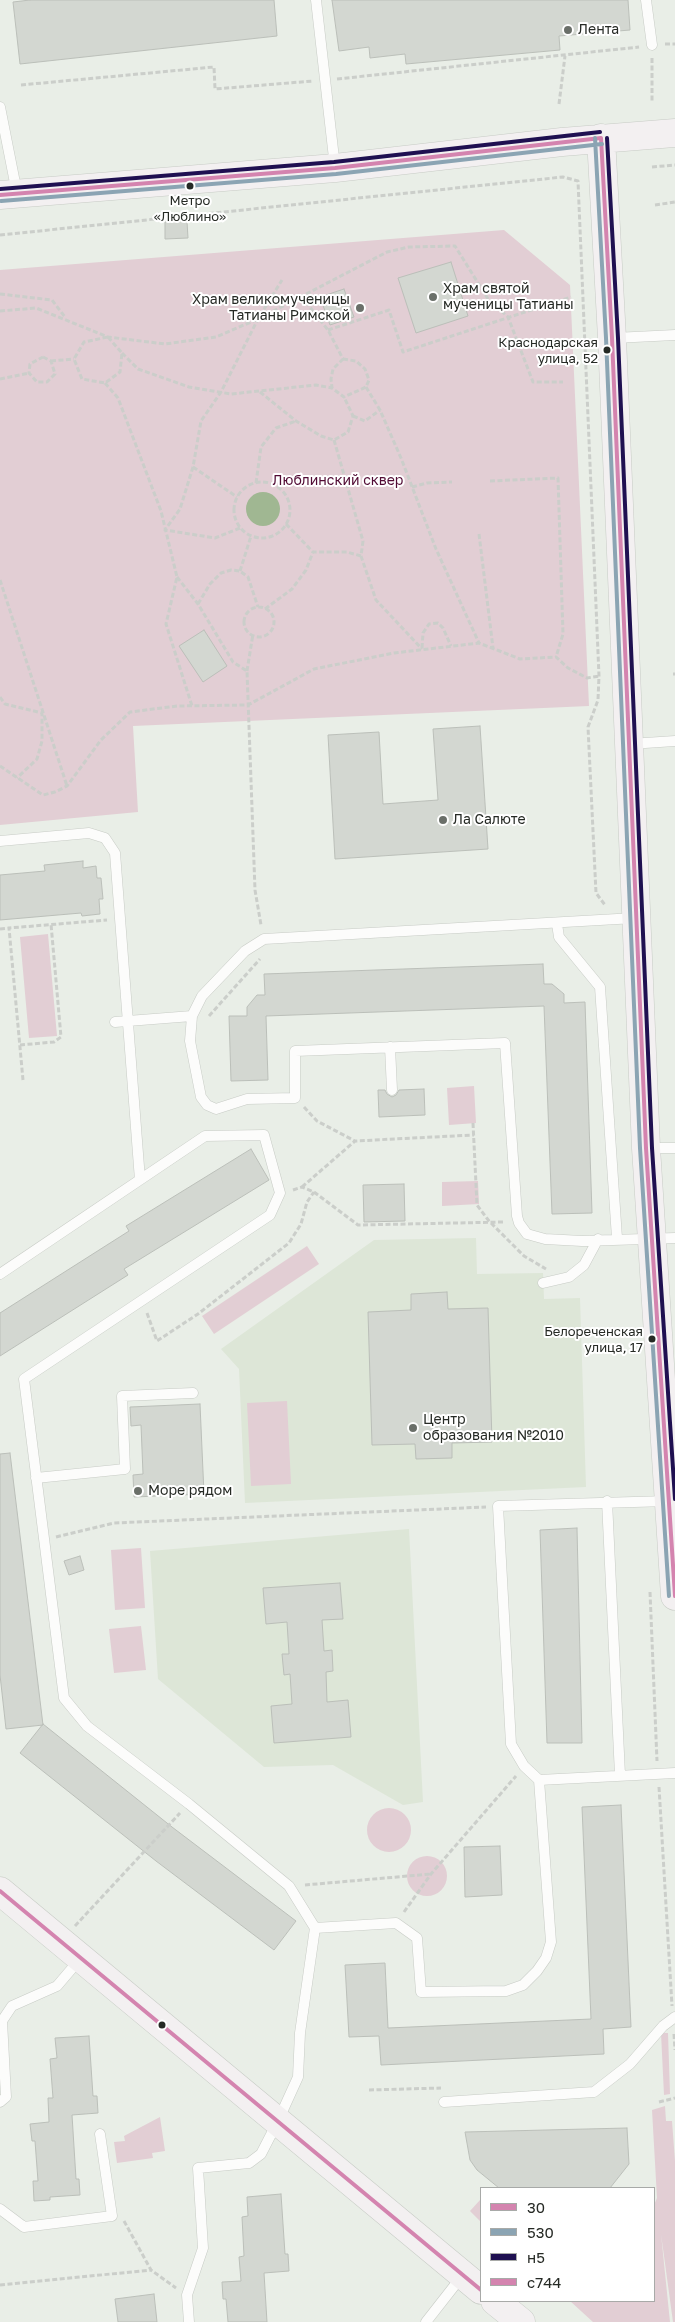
<!DOCTYPE html>
<html>
<head>
<meta charset="utf-8">
<style>
	body { margin:0 }
	#map { position:relative; width:675px; height:2322px; overflow:hidden; background:#e9eee7; font-family:"Golos Text",sans-serif }
	canvas { display:block }
	.legend { position:absolute; left:480px; top:2187px; width:175px; height:115px; box-sizing:border-box; background:#fff; border:1px solid #a8aaa8; margin:0; padding:6px 9px; list-style:none; font-size:15px; color:#262a25 }
	.legend li { display:flex; align-items:center; gap:10px; height:25px }
	.legend b { width:25px; border:1px solid #a8aaa8 }
</style>
</head>
<body>
<div id="map">
<canvas width="675" height="2322"></canvas>
<ul class="legend">
<li><b style="height:6px;background:#d484af"></b>30</li>
<li><b style="height:6px;background:#8ba4b3"></b>530</li>
<li><b style="height:6px;background:#1f1051"></b>н5</li>
<li><b style="height:6px;background:#d484af"></b>с744</li>
</ul>
</div>
<script>
const context = document.querySelector('canvas').getContext('2d');
context.lineJoin = 'round';
function fillPath(path, color) { context.fillStyle = color; context.fill(path, 'evenodd'); }
const toPath = rows => new Path2D(rows.map(r => 'M' + r).join(''));
function trace(path, color, width, dash) { context.strokeStyle = color; context.lineWidth = width; context.lineCap = dash ? 'butt' : 'round'; context.setLineDash(dash || []); context.stroke(path); }
function label(font, color, halo, rows, align = 'center') {
  context.font = font + ' "Golos Text",sans-serif'; context.lineWidth = 4; context.setLineDash([]); context.textBaseline = 'middle'; context.strokeStyle = halo; context.fillStyle = color; for (const [text, x, y, turn = 0] of rows) {
    context.save(); context.translate(x, y); context.rotate((+turn || 0) * Math.PI / 180); context.textAlign = isNaN(turn) ? turn : align; if (halo) context.strokeText(text, 0, 0); context.fillText(text, 0, 0); context.restore();
  }
}
const built = toPath([
	[476,1238,477,1274,543,1273,544,1299,580,1298,586,1487,245,1503,239,1369,221,1349,374,1240],
	[409,1529,423,1802,403,1805,333,1765,264,1767,158,1679,150,1551]
]);
const green = toPath([
	[504,230,570,285,589,706,133,726,138,812,0,825,0,270],
	[48,934,57,1036,29,1038,20,937],
	[474,1086,476,1123,449,1125,447,1088],
	[478,1181,479,1204,442,1206,442,1182],
	[307,1246,319,1264,214,1334,202,1316],
	[287,1401,291,1484,251,1486,247,1403],
	[141,1548,145,1608,115,1610,111,1550],
	[141,1626,146,1670,114,1673,109,1629],
	'367 1830a22 22 0 1 1 44 0a22 22 0 1 1-44 0Z',
	'407 1876a20 20 0 1 1 40 0a20 20 0 1 1-40 0Z',
	[661,2033,668,2033,670,2094,664,2095],
	[665,2106,666,2121,672,2121,675,2161,675,2322,673,2322,661,2234,670,2322,593,2322,570,2301,654,2301,654,2205,657,2198,652,2110],
	[160,2117,165,2151,152,2153,153,2158,117,2163,114,2142,125,2141,124,2136],
	[480,2200,481,2200,481,2222,470,2211]
]);
const water = toPath([
	'246 509a17 17 0 1 1 34 0a17 17 0 1 1-34 0Z'
]);
const building = toPath([
	[30,0,274,0,277,36,20,64,13,2,30,0],
	[332,0,628,0,630,30,559,36,560,50,406,64,405,54,370,58,369,47,339,51,332,0],
	[187,221,188,238,165,239,165,222,187,221],
	[451,262,468,316,416,333,398,278,451,262],
	[344,289,354,317,330,325,320,297,344,289],
	[204,630,227,666,203,682,179,646,204,630],
	[480,726,488,849,335,859,328,735,379,732,383,804,438,800,433,729,480,726],
	[83,861,83,868,96,866,97,878,101,878,103,899,99,899,100,914,82,916,81,913,0,920,0,875,45,871,44,865,83,861],
	[543,964,544,984,552,984,564,994,564,1003,585,1002,592,1213,552,1214,544,1006,266,1016,268,1080,231,1081,229,1016,247,1016,247,1007,257,995,265,995,264,974,543,964],
	[424,1089,425,1115,379,1117,378,1090,385,1090,387,1094,392,1097,396,1095,399,1090,424,1089],
	[251,1149,269,1180,124,1269,128,1275,0,1356,0,1313,129,1231,126,1226,251,1149],
	[404,1184,405,1221,364,1222,363,1185,404,1184],
	[447,1292,448,1309,488,1308,492,1442,452,1443,452,1458,416,1459,415,1444,372,1445,368,1312,411,1310,411,1294,447,1292],
	[200,1404,204,1494,134,1497,133,1475,143,1474,141,1425,131,1426,130,1407,200,1404],
	[10,1453,43,1725,6,1729,0,1675,0,1454,10,1453],
	[577,1528,582,1743,547,1743,540,1530,577,1528],
	[80,1556,84,1570,69,1575,64,1561,80,1556],
	[340,1583,343,1619,322,1620,324,1651,332,1650,333,1671,326,1672,327,1702,348,1700,351,1737,274,1743,271,1706,292,1704,290,1674,284,1675,282,1654,289,1654,287,1622,266,1624,263,1588,340,1583],
	[43,1724,172,1827,296,1921,274,1950,156,1861,20,1753,43,1724],
	[621,1805,631,2027,603,2029,604,2054,381,2065,379,2036,349,2037,345,1965,385,1963,388,2028,591,2019,582,1807,621,1805],
	[500,1846,502,1895,465,1897,464,1847,500,1846],
	[89,2036,93,2096,97,2096,98,2113,72,2115,76,2179,79,2179,80,2195,50,2197,50,2200,34,2201,33,2181,38,2181,35,2141,32,2141,30,2124,49,2122,48,2098,53,2098,50,2059,57,2058,55,2038,89,2036],
	[627,2128,629,2164,610,2188,499,2188,477,2170,470,2160,465,2132,627,2128],
	[281,2194,285,2254,288,2254,289,2271,264,2273,267,2322,228,2322,226,2299,223,2299,222,2282,241,2281,239,2257,244,2256,242,2217,248,2216,247,2197,281,2194],
	[154,2294,157,2322,118,2322,115,2299,154,2294]
]);
const path = toPath([
	[665,44,675,44],
	[652,58,652,102],
	[337,79,639,47],
	[21,85,214,67,215,89,313,81],
	[559,104,565,56],
	[652,167,675,165],
	[655,205,675,202],
	[0,235,563,177,578,181,599,676,598,700,588,727,596,893,605,905],
	[0,294,52,300,65,317],
	[301,296,328,330,343,359],
	[0,311,36,308,108,337,165,344,216,337,258,319,387,252,409,247,455,246,488,299,508,317,533,382,563,382],
	[328,330,389,310,403,352,571,297],
	[108,337,122,353,120,372,105,383,82,379,74,359,84,342,108,337],
	[122,353,138,369,189,387,231,394,316,385,332,388],
	[43,357,51,361,55,374,47,382,37,382,29,373,30,364,43,357],
	[343,359,356,361,365,369,369,380,366,387,344,397,332,388,331,379,333,369,343,359],
	[51,361,74,359],
	[0,379,29,373],
	[105,383,118,398,161,511,177,577,166,624,192,706],
	[366,387,380,410,401,458,436,549,479,643],
	[260,392,296,421,321,436,334,440,348,432,353,416,344,397],
	[353,416,365,421,380,410],
	[334,440,363,541,361,556,376,600,422,649],
	[193,467,237,497],
	[490,481,558,478,563,634,556,657],
	'234 510a28 28 0 1 1 56 0a28 28 0 1 1-56 0Z',
	[256,483,261,447,276,428,296,421],
	[412,487,427,483,452,482],
	[286,524,313,552,347,552,361,556],
	[240,528,215,538,165,530,180,509,193,467,201,421,221,392,258,319,282,280],
	[479,534,493,648],
	[240,571,251,536],
	[177,577,198,604,233,662,247,671,255,890,261,925],
	[0,580,67,786],
	[198,604,210,584,221,573,231,570,240,571,248,577,258,607],
	'244 622a15 15 0 1 1 30 0a15 15 0 1 1-30 0Z',
	[265,609,292,589,306,570,313,552],
	[422,648,423,633,429,624,438,623,443,628,451,646],
	[247,671,253,634],
	[673,674,675,674],
	[0,697,5,704,42,713,42,741,37,759,17,778],
	[0,766,43,795,55,792,67,786,101,740,130,712,177,706,248,705,314,669,394,653,479,643,520,659,556,657,568,668,587,678,599,676],
	[0,929,9,928],
	[209,1016,260,959],
	[20,1045,54,1042,61,1037,51,924],
	[23,1080,9,928,107,920],
	[304,1107,317,1121,355,1141],
	[473,1123,477,1205,489,1221,524,1256,546,1269],
	[302,1187,355,1141,474,1135],
	[293,1190,302,1187,314,1192,358,1225,504,1222],
	[147,1313,157,1341,198,1314,289,1243,301,1224,307,1202,314,1192],
	[56,1537,114,1523,486,1507],
	[650,1592,657,1761],
	[659,1787,672,2006],
	[305,1885,431,1874],
	[404,1912,431,1874,516,1776],
	[75,1926,180,1813],
	[674,2034,675,2050],
	[369,2090,441,2088],
	[659,2102,675,2098],
	[124,2221,151,2270,176,2288],
	[0,2285,151,2270]
]);
const lane = toPath([
	[316,0,335,167],
	[646,0,652,45],
	[0,107,17,193],
	[614,338,675,335],
	[630,744,675,741],
	[0,841,89,833,105,838,115,853,140,1180],
	[635,918,264,939,245,951,202,996,192,1016,190,1041,201,1097,207,1105,216,1109,247,1099,295,1098,295,1051,505,1043,517,1216,519,1223,527,1234,545,1239,582,1241,675,1238],
	[557,924,559,937,600,987,617,1238],
	[115,1022,192,1016],
	[390,1047,392,1090],
	[647,1148,675,1148],
	[0,1274,205,1136,264,1135,280,1193,270,1215,24,1379,64,1698,87,1726,189,1804,289,1886,315,1928],
	[543,1283,569,1277,584,1265,598,1239],
	[36,1478,125,1469,122,1396,193,1393],
	[607,1501,620,1775],
	[668,1501,498,1506,511,1744,524,1766,539,1780,675,1773],
	[0,2102,6,2097,2,2021,12,2006,57,1986,80,1959],
	[444,2102,594,2092,630,2064,663,2026,675,2017],
	[0,2209,24,2227,112,2216,100,2134],
	[189,2322,187,2295,203,2248,198,2168,249,2163,261,2154,278,2121,298,2077,300,2033,315,1928,396,1923,417,1938,421,1992,506,1991,523,1985,537,1971,546,1958,551,1942,539,1780],
	[426,2322,462,2276]
]);
const secondary = toPath([
	[601,138,612,338,646,1148,675,1596],
	[0,195,335,168,562,142,675,133],
	[0,1891,481,2290],
	[495,2301,521,2322]
]);
const bus1 = toPath([
	[601,138,612,338,646,1148,675,1596],
	[0,195,335,168,601,138]
]);
const bus2 = toPath([
	[595,138,606,338,640,1148,669,1596],
	[1,201,336,174,602,144]
]);
const bus3 = toPath([
	[607,138,618,338,652,1148,675,1499],
	[0,189,334,162,600,132]
]);
const bus4 = toPath([
	[0,1891,481,2290]
]);
const markers = [
	[568,30,5,"#6a6f69"],
	[190,186,4.5,"#262a25"],
	[433,297,5,"#6a6f69"],
	[360,308,5,"#6a6f69"],
	[607,350,4.5,"#262a25"],
	[443,820,5,"#6a6f69"],
	[652,1339,4.5,"#262a25"],
	[413,1428,5,"#6a6f69"],
	[138,1491,5,"#6a6f69"],
	[162,2025,4.5,"#262a25"]
];
const busNames = [
	["Метро",190,201,"center"],
	["«Люблино»",190,217,"center"],
	["Краснодарская",598,343],
	["улица, 52",598,359],
	["Белореченская",643,1332],
	["улица, 17",643,1348]
];
const poiNames = [
	["Лента",578,30],
	["Храм святой",443,289],
	["мученицы Татианы",443,305],
	["Храм великомученицы",350,300,"right"],
	["Татианы Римской",350,316,"right"],
	["Ла Салюте",453,820],
	["Центр",423,1420],
	["образования №2010",423,1436],
	["Море рядом",148,1491]
];
const parkNames = [
	["Люблинский сквер",338,481]
];
fillPath(built, '#dde6d7');
fillPath(green, '#e2ced4');
fillPath(water, '#a0b792');
fillPath(building, '#d3d7d1');
trace(building, '#bbbfb9', 1);
trace(lane, '#c7cbc5', 11);
trace(secondary, '#c7cbc5', 29);
trace(path, '#cbceca', 3, [5, 2.5]);
trace(lane, '#fcfcfb', 10);
trace(secondary, '#f3f0f1', 28);
trace(bus1, '#d484af', 4);
trace(bus2, '#8ba4b3', 4);
trace(bus3, '#1f1051', 4);
trace(bus4, '#d484af', 4);
for (const [x, y, r, color] of markers) { const dot = new Path2D(); dot.arc(x, y, r, 0, 2 * Math.PI); context.fillStyle = color; context.fill(dot); trace(dot, '#fff', 2); }
label('13px', '#262a25', '#fff', busNames, 'right');
label('14px', '#262a25', '#fff', poiNames, 'left');
label('14px', '#510b34', '#fff', parkNames);
</script>
</body>
</html>
